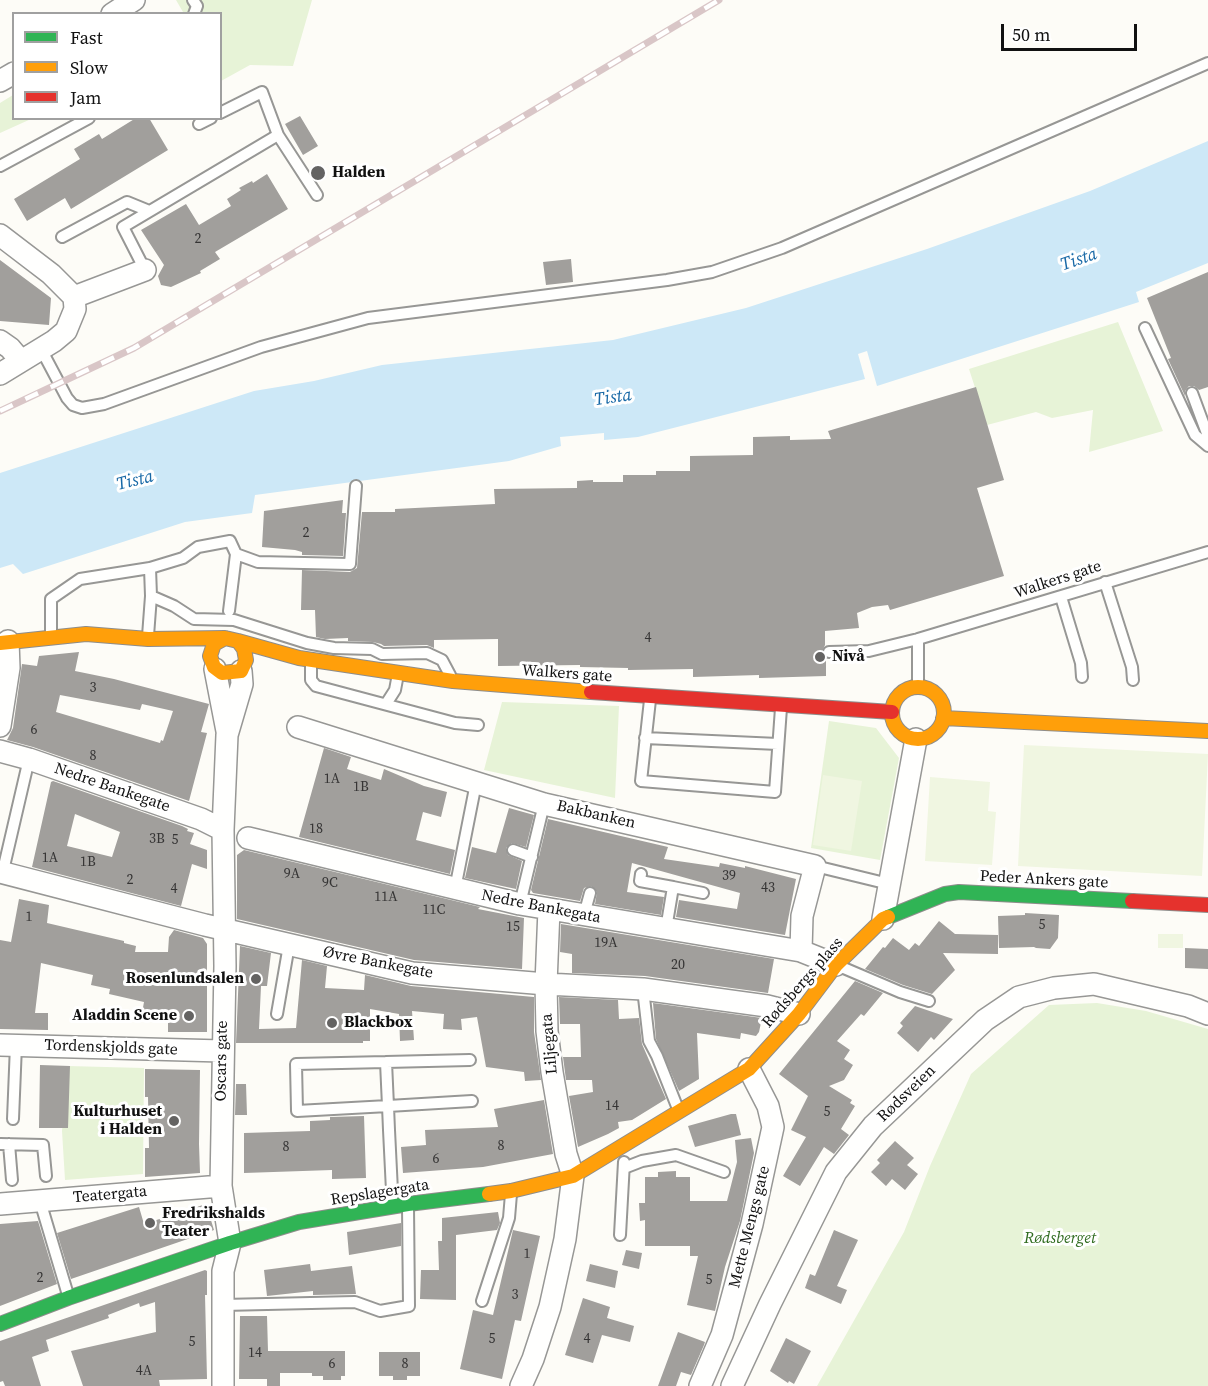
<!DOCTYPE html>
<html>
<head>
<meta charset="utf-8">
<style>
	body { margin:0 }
	#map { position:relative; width:1208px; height:1386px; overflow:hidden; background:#fdfcf7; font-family:"Source Serif 4",serif }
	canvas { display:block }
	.legend { position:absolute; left:12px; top:12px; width:210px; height:108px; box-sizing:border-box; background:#fff; border:2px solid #a0a0a0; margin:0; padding:8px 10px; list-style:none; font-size:18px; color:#111 }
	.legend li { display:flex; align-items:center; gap:12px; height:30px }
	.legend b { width:30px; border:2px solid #a0a0a0 }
	.scale { position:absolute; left:1001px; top:24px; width:136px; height:27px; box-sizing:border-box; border:3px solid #111; border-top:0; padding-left:8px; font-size:18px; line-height:21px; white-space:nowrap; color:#111; -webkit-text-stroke:4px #fff; paint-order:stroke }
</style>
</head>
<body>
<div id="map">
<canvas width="1208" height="1386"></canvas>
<ul class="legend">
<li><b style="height:8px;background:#30b455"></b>Fast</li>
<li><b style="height:8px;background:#ff9f0a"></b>Slow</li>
<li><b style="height:8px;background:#e5322d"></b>Jam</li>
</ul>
<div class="scale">50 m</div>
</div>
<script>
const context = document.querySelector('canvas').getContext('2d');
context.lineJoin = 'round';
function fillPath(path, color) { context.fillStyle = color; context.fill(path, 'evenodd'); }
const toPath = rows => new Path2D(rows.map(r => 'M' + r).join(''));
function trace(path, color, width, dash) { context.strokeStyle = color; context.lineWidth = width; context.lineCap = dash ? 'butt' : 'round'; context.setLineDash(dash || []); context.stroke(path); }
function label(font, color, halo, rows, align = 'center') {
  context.font = font + ' "Source Serif 4",serif'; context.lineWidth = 6; context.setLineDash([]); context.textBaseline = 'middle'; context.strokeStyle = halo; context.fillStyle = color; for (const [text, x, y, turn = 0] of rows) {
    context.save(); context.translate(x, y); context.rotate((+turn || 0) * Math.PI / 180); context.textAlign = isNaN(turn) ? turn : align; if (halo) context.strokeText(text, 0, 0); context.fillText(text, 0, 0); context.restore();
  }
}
const green = toPath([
	[176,0,312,0,293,66,250,65,221,81,220,14,182,13,183,12],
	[13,95,14,118,31,119,0,133,0,103],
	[1118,322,1163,431,1089,452,1093,410,1052,418,1036,412,987,425,969,369],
	[502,702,619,706,615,798,484,770],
	[829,721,876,728,899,758,880,860,811,848],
	[1097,1003,1146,1011,1208,1029,1208,1386,817,1386,904,1232,930,1166,971,1074,1049,1005],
	[68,1066,144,1068,143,1174,65,1180,62,1131]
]);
const pitch = toPath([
	[1024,745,1208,754,1202,876,1018,866],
	[823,775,862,781,851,851,813,845],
	[930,777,990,782,988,811,996,812,992,865,925,861],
	[1158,934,1183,934,1183,948,1158,948]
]);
const water = toPath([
	[1208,141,1208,263,1136,292,1139,302,877,386,867,351,858,354,865,379,638,437,604,440,604,433,560,437,561,446,509,461,255,495,252,513,185,522,23,574,13,564,0,568,0,473,254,391,314,381,382,365,613,340,746,308,927,249,1090,191]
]);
const building = toPath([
	[300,116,318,146,303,155,285,124],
	[136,118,149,118,168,150,71,209,65,198,27,221,14,199,80,159,74,149,99,134,102,139],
	[267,174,288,209,215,252,220,259,200,271,201,273,171,287,161,285,158,276,164,265,141,230,186,204,199,225,231,206,227,199,241,190,239,188,252,181,253,183],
	[571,259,573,282,546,285,543,262],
	[0,260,51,298,49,325,0,321],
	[1208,272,1208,387,1199,390,1194,386,1189,386,1185,391,1185,396,1168,359,1171,358,1147,298],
	[976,387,1004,480,977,488,1004,576,890,610,888,605,872,607,857,613,859,628,825,631,825,645,822,652,826,659,826,676,759,678,759,675,693,677,693,669,628,670,628,668,580,667,580,665,498,666,498,639,434,640,434,648,427,645,384,646,381,644,373,642,348,641,348,638,325,639,316,637,315,610,301,610,302,570,350,572,357,568,362,512,395,512,395,509,495,504,494,489,577,488,577,481,593,480,593,482,623,482,623,475,656,475,656,471,690,471,690,456,753,455,753,437,790,436,790,440,831,439,828,431],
	[343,500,342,513,346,513,343,556,302,555,302,552,295,550,262,547,264,511],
	[79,652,75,671,114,679,209,704,201,732,207,733,189,801,33,747,7,740,13,728,22,664,37,666,39,656],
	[60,695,140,710,142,704,173,711,163,741,161,740,160,743,56,712],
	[324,748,351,757,347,769,381,780,384,769,424,786,447,792,441,817,423,812,416,840,455,850,450,874,299,837],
	[53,781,182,826,188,829,187,831,194,833,190,844,207,850,207,869,192,864,181,906,32,867,51,782],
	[75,814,120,832,112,857,67,846],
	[509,808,534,815,526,847,512,843,506,848,508,855,522,861,516,889,465,878,472,847,496,853],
	[548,819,668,847,664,859,719,867,720,863,745,868,745,866,796,879,785,935,676,917,679,900,737,909,740,893,632,863,627,892,664,897,661,915,595,904,597,892,591,886,584,888,580,901,533,893,531,890],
	[244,850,480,907,478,909,524,918,522,969,414,960,237,919,237,855],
	[19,899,49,905,47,923,124,941,124,943,136,946,135,952,168,952,169,937,174,930,203,938,207,944,207,1032,168,1032,168,1019,142,1013,144,1002,109,994,110,989,91,985,93,975,41,963,35,1013,48,1013,48,1030,0,1029,0,940,11,942],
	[1025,913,1059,915,1058,938,1050,949,1036,948,1034,947,999,948,998,916,1025,915],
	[939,921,955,934,998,935,998,954,943,953,955,970,932,994,903,985,865,969,883,947,885,948,893,938,909,950,915,943,919,946],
	[561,924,774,959,768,993,645,976,572,973,572,954,560,952],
	[240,946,271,953,267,986,261,986,259,1029,296,1028,302,960,327,966,325,988,364,990,365,975,411,986,534,997,534,1032,541,1080,525,1081,524,1072,486,1067,477,1017,461,1019,462,1030,443,1029,444,1014,412,1011,414,1040,400,1041,399,1014,370,1009,370,1041,363,1041,363,1043,236,1043],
	[1185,948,1208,949,1208,969,1185,968],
	[855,981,883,993,864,1016,861,1014,837,1041,850,1050,844,1059,853,1065,844,1080,829,1086,852,1100,850,1103,855,1106,841,1129,849,1135,834,1154,824,1147,800,1186,783,1176,806,1137,791,1130,808,1096,779,1074],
	[559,997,618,1000,619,1019,639,1018,642,1044,666,1099,632,1120,618,1122,619,1128,608,1134,578,1147,569,1096,593,1092,592,1080,566,1080,563,1057,581,1057,580,1024,560,1024],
	[653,1003,762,1018,759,1032,756,1036,741,1033,740,1039,697,1033,699,1079,679,1091,656,1039],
	[915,1006,953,1019,934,1040,931,1037,918,1052,897,1033,903,1026,900,1023],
	[40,1065,70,1066,68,1128,39,1128],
	[145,1069,200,1070,199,1144,200,1173,145,1177,145,1148,149,1148,148,1097,145,1097],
	[236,1084,246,1084,247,1115,235,1115],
	[544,1100,553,1154,483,1167,403,1173,401,1147,426,1145,425,1130,498,1127,494,1109],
	[731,1114,736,1114,741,1135,695,1147,688,1126],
	[364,1116,366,1178,332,1179,332,1170,244,1173,244,1133,310,1131,310,1121,330,1120,330,1117],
	[751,1138,754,1153,740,1221,725,1267,715,1311,687,1305,698,1256,690,1256,690,1246,645,1246,645,1220,640,1221,639,1203,645,1203,645,1177,658,1177,658,1172,676,1171,676,1177,690,1177,690,1201,727,1201,737,1162,735,1140],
	[895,1141,914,1158,907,1165,918,1174,905,1190,892,1179,886,1186,871,1172,880,1163,877,1160],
	[206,1204,214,1230,71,1279,57,1233,139,1207,144,1224],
	[498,1212,500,1223,497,1230,456,1235,456,1300,420,1299,421,1270,439,1270,438,1241,442,1241,442,1218],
	[38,1221,57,1284,0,1306,0,1224],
	[401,1223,401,1246,349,1255,347,1232],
	[513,1230,540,1236,521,1321,515,1320,502,1379,460,1369,473,1310,493,1315],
	[834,1230,858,1240,837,1286,847,1290,841,1304,805,1288,810,1274,815,1276],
	[626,1250,642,1253,639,1269,622,1265],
	[310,1264,311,1271,352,1266,356,1294,313,1295,313,1291,267,1296,264,1270],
	[590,1264,618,1271,615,1288,586,1281],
	[205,1270,207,1271,207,1295,205,1295,207,1379,159,1380,160,1386,83,1386,71,1351,156,1332,155,1302,140,1307,139,1303,108,1315,109,1318,46,1340,49,1351,32,1357,41,1386,5,1386,3,1381,0,1382,0,1341],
	[583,1298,610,1307,607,1318,634,1326,630,1342,602,1335,593,1363,565,1355],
	[240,1316,267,1316,268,1351,345,1351,345,1376,341,1376,341,1380,323,1380,323,1376,312,1376,312,1373,280,1373,280,1386,267,1386,267,1379,239,1379],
	[678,1332,705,1342,704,1345,691,1375,681,1372,676,1386,658,1386],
	[786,1338,811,1351,794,1384,789,1381,788,1383,770,1371],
	[379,1352,420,1352,420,1376,407,1376,407,1380,393,1380,393,1376,379,1376]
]);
const lane = toPath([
	[193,0,197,6,194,14],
	[220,113,262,92,278,135],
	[199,124,211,118],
	[0,166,89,118],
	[62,237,127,202,149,211],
	[145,270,123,227,278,135,317,195],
	[1145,328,1195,435,1208,446],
	[41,349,67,398,73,405,82,408,104,404,261,347,368,318,667,280,712,272,782,248,1208,63],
	[1192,393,1208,436],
	[1105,582,1132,667,1133,680],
	[151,596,174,606,194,619,234,620,307,643,334,648,372,649,382,654,427,653,442,660,450,675],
	[1061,597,1081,663,1082,677],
	[229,611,236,554],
	[51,636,51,599,80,579,150,568,183,558,198,547,230,541,236,554,258,562,350,564,356,486],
	[148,636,151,596,150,568],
	[918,639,918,687],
	[829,652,869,651,918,639,1208,552],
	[311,660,311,680,316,686,455,723,478,725],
	[650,700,641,781,775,792,781,708],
	[386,704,395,690,398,674],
	[645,738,778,744],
	[513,850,532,857],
	[815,866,889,884],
	[641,874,640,881,673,887],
	[2,875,29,759],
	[455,889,476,783],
	[520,904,544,804],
	[584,915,590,893],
	[666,929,673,887,703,893],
	[839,966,900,992,929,1001],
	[643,989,649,1041,657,1056,678,1109],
	[277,1014,289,945],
	[386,1062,470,1060],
	[13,1119,16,1045],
	[0,1144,43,1145,46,1176],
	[9,1144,12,1180],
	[624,1168,642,1161,676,1155,724,1172],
	[40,1201,68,1295],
	[392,1203,392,1191,389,1130,388,1106,386,1062,296,1064,297,1111,388,1106,472,1101],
	[620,1235,624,1162],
	[482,1301,509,1218,511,1194],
	[223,1305,355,1302,380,1311,409,1306,408,1207]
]);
const street = toPath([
	[112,14,134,0],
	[0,81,14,73],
	[0,235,51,274,74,297],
	[0,341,10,348,21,361],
	[0,374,54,341,66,331,75,309,74,297,145,270],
	[215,669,227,731],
	[0,726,9,668,8,641],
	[298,727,544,804,815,866,802,916,801,951],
	[0,751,29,759,201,819,223,830],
	[248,838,520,904,801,951,836,965],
	[0,872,205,925,412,973,546,984,643,989,767,1006,799,1014],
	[883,919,916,739],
	[0,1045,222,1051],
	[0,1204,221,1186],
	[223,1386,223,1271,230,1243,221,1186,225,966,223,830,227,735,242,684,241,671],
	[521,1386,533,1359,550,1307,565,1239,573,1176,566,1154,552,1072,547,1031,546,984,549,909],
	[700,1386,722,1335,752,1224,773,1127,768,1106,749,1069],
	[732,1386,770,1304,836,1172,873,1126,985,1020,1019,997,1054,988,1094,984,1188,1006,1208,1014]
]);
const fast = toPath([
	[888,917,945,894,959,892,1132,901],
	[0,1324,68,1298,230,1243,299,1222,408,1204,489,1194]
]);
const slow = toPath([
	[225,638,238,641,244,649,246,660,241,671,222,673,214,667,210,656,214,644,225,638],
	[238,641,299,658,453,681,591,692],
	[0,643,86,634,148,639,225,638],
	'892 713a26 26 0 1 1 52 0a26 26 0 1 1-52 0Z',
	[943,718,1208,731],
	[489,1194,511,1191,573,1176,749,1069,799,1014,836,965,883,919,888,917]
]);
const jam = toPath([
	[591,692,892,712],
	[1132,901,1208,905]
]);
const rail = toPath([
	[0,411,134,348,719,0]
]);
const markers = [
	[318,173,8,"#646362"],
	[820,657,6,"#646362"],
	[256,979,6,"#646362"],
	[189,1016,6,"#646362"],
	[332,1023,6,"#646362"],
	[174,1121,6,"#646362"],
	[150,1223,6,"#646362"]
];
const numberNames = [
	["2",198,239],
	["2",306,533],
	["4",648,638],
	["3",93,688],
	["6",34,730],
	["8",93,756],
	["1A",332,779],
	["1B",361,787],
	["18",316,829],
	["3B",157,839],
	["5",175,840],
	["1A",50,858],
	["1B",88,862],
	["9A",292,874],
	["39",729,876],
	["2",130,880],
	["9C",330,883],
	["43",768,888],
	["4",174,889],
	["11A",386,897],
	["11C",434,910],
	["1",29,917],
	["5",1042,925],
	["15",513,927],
	["19A",606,943],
	["20",678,965],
	["14",612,1106],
	["5",827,1112],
	["8",501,1146],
	["8",286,1147],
	["6",436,1159],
	["1",527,1254],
	["2",40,1278],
	["5",709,1280],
	["3",515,1295],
	["5",492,1339],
	["4",587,1339],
	["5",192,1342],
	["14",255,1353],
	["6",332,1364],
	["8",405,1364],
	["4A",144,1371]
];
const poiNames = [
	["Halden",332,173],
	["Nivå",832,657],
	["Rosenlundsalen",244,979,"right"],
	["Aladdin Scene",177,1016,"right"],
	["Blackbox",344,1023],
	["Kulturhuset",162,1112,"right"],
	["i Halden",162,1130,"right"],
	["Fredrikshalds",162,1214],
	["Teater",162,1232]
];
const streetNames = [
	["Walkers gate",1058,580,-18],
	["Walkers gate",567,674,4],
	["Nedre Bankegate",112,788,19],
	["Bakbanken",596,815,13],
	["Peder Ankers gate",1044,880,3],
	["Nedre Bankegata",541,907,11],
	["Øvre Bankegate",378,963,11],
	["Rødsbergs plass",803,983,-49],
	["Liljegata",550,1044,-95],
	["Tordenskjolds gate",111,1048,2],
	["Oscars gate",222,1061,-89],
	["Rødsveien",907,1094,-44],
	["Repslagergata",380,1193,-9],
	["Teatergata",110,1195,-5],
	["Mette Mengs gate",750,1227,-76]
];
const parkNames = [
	["Rødsberget",1060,1239]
];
const waterNames = [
	["Tista",1079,260,-19],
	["Tista",613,398,-8],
	["Tista",135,481,-14]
];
fillPath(green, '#e7f3d7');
fillPath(pitch, '#f0f6e1');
fillPath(water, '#cde8f7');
fillPath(building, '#a19f9c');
trace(lane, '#979795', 14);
trace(street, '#979795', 24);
trace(fast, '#8e8d8b', 16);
trace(slow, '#8e8d8b', 16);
trace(jam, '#8e8d8b', 16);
trace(lane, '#fffffe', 10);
trace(street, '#fffffe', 21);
trace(fast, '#30b455', 14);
trace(slow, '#ff9f0a', 14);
trace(jam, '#e5322d', 14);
trace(rail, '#d9c6c7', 7);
trace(rail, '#fff', 4.5, [14]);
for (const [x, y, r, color] of markers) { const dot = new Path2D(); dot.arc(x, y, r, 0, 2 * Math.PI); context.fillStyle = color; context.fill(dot); trace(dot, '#fff', 2); }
label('14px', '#353434', null, numberNames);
label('bold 16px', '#111', '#fff', poiNames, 'left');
label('16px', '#111', '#fff', streetNames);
label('italic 16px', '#2f6b1f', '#fff', parkNames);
label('italic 18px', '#1768a6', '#fff', waterNames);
</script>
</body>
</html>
